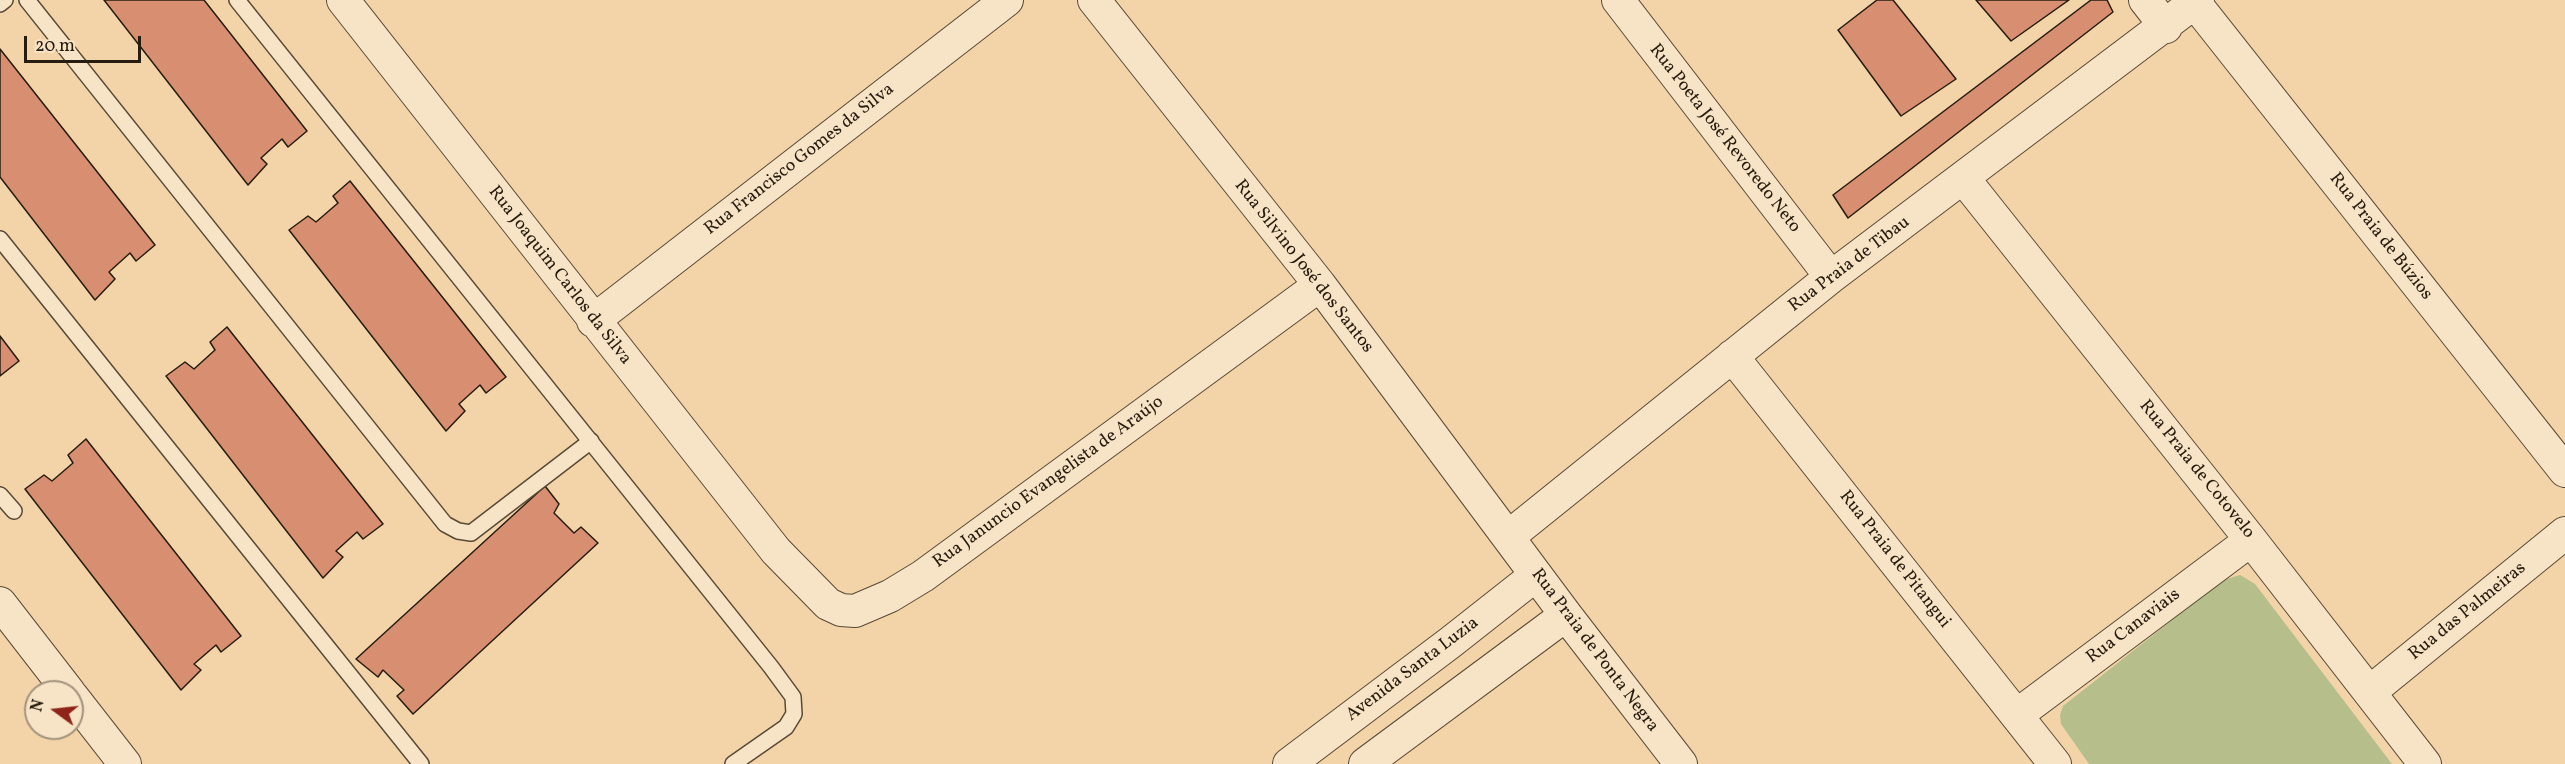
<!DOCTYPE html>
<html>
<head>
<meta charset="utf-8">
<style>
	body { margin:0 }
	#map { position:relative; width:2565px; height:764px; overflow:hidden; background:#f2d4a8; font-family:Vollkorn,serif }
	canvas { display:block }
	.north { position:absolute; left:24px; top:680px; width:60px; height:60px; box-sizing:border-box; background:#f7e3c6; border:2px solid #a3937d; border-radius:50%; rotate:285deg; font-size:16px; font-weight:700; line-height:24px; text-align:center; color:#261c0f }
	.north::after { content:''; display:block; margin:auto; width:21px; height:27px; background:#8f2418; clip-path:polygon(50% 0,100% 100%,50% 72%,0 100%) }
	.scale { position:absolute; left:24px; top:36px; width:117px; height:27px; box-sizing:border-box; border:3px solid #261c0f; border-top:0; padding-left:8px; font-size:18px; line-height:21px; white-space:nowrap; color:#261c0f; -webkit-text-stroke:4px #f7e3c6; paint-order:stroke }
</style>
</head>
<body>
<div id="map">
<canvas width="2565" height="764"></canvas>
<div class="north">N</div>
<div class="scale">20 m</div>
</div>
<script>
const context = document.querySelector('canvas').getContext('2d');
context.lineJoin = 'round';
function fillPath(path, color) { context.fillStyle = color; context.fill(path, 'evenodd'); }
const toPath = rows => new Path2D(rows.map(r => 'M' + r).join(''));
function trace(path, color, width, dash) { context.strokeStyle = color; context.lineWidth = width; context.lineCap = dash ? 'butt' : 'round'; context.setLineDash(dash || []); context.stroke(path); }
function label(font, color, halo, rows, align = 'center') {
  context.font = font + ' Vollkorn,serif'; context.lineWidth = 4.5; context.setLineDash([]); context.textBaseline = 'middle'; context.strokeStyle = halo; context.fillStyle = color; for (const [text, x, y, turn = 0] of rows) {
    context.save(); context.translate(x, y); context.rotate((+turn || 0) * Math.PI / 180); context.textAlign = isNaN(turn) ? turn : align; if (halo) context.strokeText(text, 0, 0); context.fillText(text, 0, 0); context.restore();
  }
}
const green = toPath([
	[2240,575,2255,584,2392,764,2089,764,2061,724,2060,715,2063,706,2223,580]
]);
const building = toPath([
	[104,0,204,0,307,131,288,147,282,139,261,158,267,164,248,185,104,0],
	[1877,0,1893,0,1956,79,1901,116,1838,30,1877,0],
	[1976,0,2069,0,2011,41,1976,0],
	[2091,0,2107,0,2113,12,1848,218,1833,195,2091,0],
	[0,49,155,245,136,261,130,253,109,272,115,279,95,300,0,177,0,49],
	[350,181,506,377,486,393,480,385,459,404,465,411,446,431,289,230,308,216,316,222,338,203,333,196,350,181],
	[227,327,383,524,363,539,357,532,336,551,343,557,323,578,166,376,185,362,194,369,215,350,210,342,227,327],
	[0,336,19,361,0,376,0,336],
	[86,439,241,636,221,652,216,645,194,664,201,670,181,690,25,489,44,475,52,481,73,463,68,455,86,439],
	[545,486,559,504,554,513,574,533,581,527,598,543,413,714,397,696,404,690,383,670,378,677,356,659,545,486]
]);
const service = toPath([
	[27,0,445,524,458,531,471,533,591,441],
	[237,0,771,667,793,697,794,714,786,727,733,764],
	[0,4,5,0],
	[0,239,421,764],
	[0,495,14,511]
]);
const minor = toPath([
	[343,0,776,551,828,604,841,610,855,611,890,596,923,576,1320,285],
	[1094,0,1320,285,1566,615,1681,764],
	[1618,0,1831,277],
	[2145,0,2166,27],
	[2195,3,2565,471],
	[1964,179,2251,540,2425,764],
	[593,321,1007,0],
	[1732,356,2055,764],
	[1508,537,1831,277,2198,0],
	[0,603,69,692],
	[2371,691,2565,533],
	[72,696,125,764],
	[2017,715,2251,540],
	[1289,764,1451,642,1536,575],
	[1365,764,1566,615]
]);
const streetNames = [
	["Rua Poeta José Revoredo Neto",1724,139,52],
	["Rua Francisco Gomes da Silva",800,160,-38],
	["Rua Praia de Búzios",2380,237,52],
	["Rua Praia de Tibau",1850,265,-37],
	["Rua Silvino José dos Santos",1303,267,52],
	["Rua Joaquim Carlos da Silva",559,276,52],
	["Rua Praia de Cotovelo",2196,470,51],
	["Rua Januncio Evangelista de Araújo",1049,483,-36],
	["Rua Praia de Pitangui",1894,560,52],
	["Rua das Palmeiras",2468,612,-39],
	["Rua Canaviais",2134,627,-37],
	["Rua Praia de Ponta Negra",1594,651,53],
	["Avenida Santa Luzia",1413,670,-37]
];
fillPath(green, '#b6be8b');
fillPath(building, '#d88e70');
trace(building, '#261c0f', 1.5);
trace(service, '#594a35', 18);
trace(minor, '#594a35', 34);
trace(service, '#f7e3c6', 15);
trace(minor, '#f7e3c6', 32);
label('18px', '#261c0f', '#f7e3c6', streetNames);
</script>
</body>
</html>
